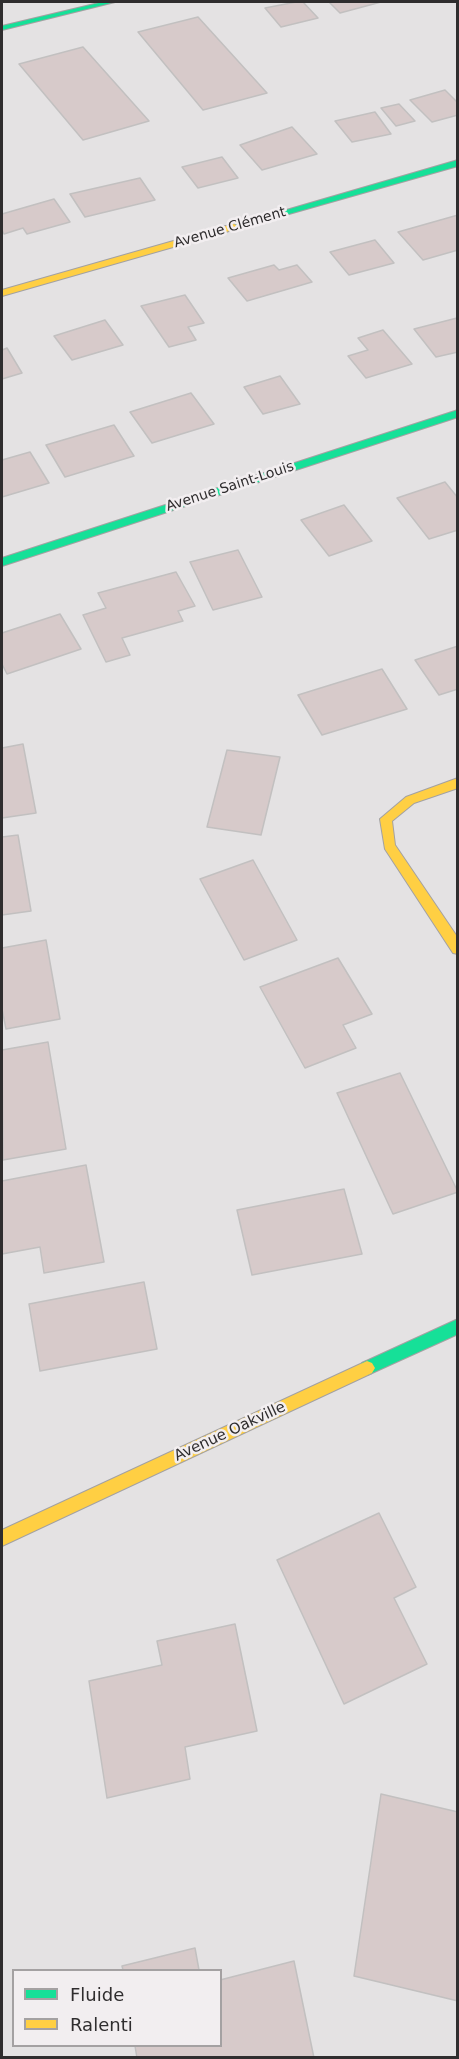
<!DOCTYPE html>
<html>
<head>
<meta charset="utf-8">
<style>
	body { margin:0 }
	#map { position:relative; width:459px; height:2059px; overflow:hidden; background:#e4e2e3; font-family:"DejaVu Sans",sans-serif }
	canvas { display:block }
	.frame { position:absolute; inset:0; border:3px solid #2f2d2e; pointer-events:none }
	.legend { position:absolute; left:12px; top:1969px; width:210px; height:78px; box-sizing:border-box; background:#f2eef0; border:2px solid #a4a1a2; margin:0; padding:8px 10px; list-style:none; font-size:18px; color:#2f2d2e }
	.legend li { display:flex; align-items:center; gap:12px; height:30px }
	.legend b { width:30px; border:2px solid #a4a1a2 }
</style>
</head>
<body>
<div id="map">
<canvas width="459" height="2059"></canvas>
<div class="frame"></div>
<ul class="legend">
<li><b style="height:8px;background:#16e098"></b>Fluide</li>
<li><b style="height:8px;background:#ffcf43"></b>Ralenti</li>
</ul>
</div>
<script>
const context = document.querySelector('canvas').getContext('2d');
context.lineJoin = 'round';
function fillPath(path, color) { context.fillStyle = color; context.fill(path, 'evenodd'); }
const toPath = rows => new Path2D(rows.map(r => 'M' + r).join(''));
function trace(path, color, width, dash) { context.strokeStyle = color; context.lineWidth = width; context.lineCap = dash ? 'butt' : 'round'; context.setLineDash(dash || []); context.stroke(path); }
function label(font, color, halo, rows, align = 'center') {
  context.font = font + ' "DejaVu Sans",sans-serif'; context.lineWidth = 5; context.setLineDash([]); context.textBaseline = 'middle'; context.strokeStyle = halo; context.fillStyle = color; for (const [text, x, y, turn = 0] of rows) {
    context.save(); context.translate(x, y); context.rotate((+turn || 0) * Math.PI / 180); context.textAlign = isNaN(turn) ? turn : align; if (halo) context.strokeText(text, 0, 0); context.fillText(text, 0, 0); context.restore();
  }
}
const building = toPath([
	[296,2,303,2,318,18,281,27,265,8,296,2],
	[329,2,381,2,340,13,329,2],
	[198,17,267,93,203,110,138,32,198,17],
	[83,47,149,121,83,140,19,64,83,47],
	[445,90,458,103,458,115,432,122,410,100,445,90],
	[399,104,415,121,396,126,381,108,399,104],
	[375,112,391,134,352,142,335,121,375,112],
	[292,127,317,154,262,170,240,145,292,127],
	[222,157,238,178,198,188,182,167,222,157],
	[140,178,155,200,85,217,70,194,140,178],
	[54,199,70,222,27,234,23,228,4,234,2,230,2,214,54,199],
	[458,215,458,250,423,260,398,232,458,215],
	[375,240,394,263,349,275,330,252,375,240],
	[274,265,279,270,297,265,312,282,247,301,228,278,274,265],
	[185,295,204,323,188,327,196,340,169,347,141,306,185,295],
	[457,318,458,352,436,357,414,329,457,318],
	[105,320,123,345,72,360,54,336,105,320],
	[383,330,412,364,366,378,348,356,368,350,358,338,383,330],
	[7,348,22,373,2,379,2,350,7,348],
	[280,376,300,404,263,414,244,387,280,376],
	[191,393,214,424,152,443,130,412,191,393],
	[114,425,134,456,65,477,46,445,114,425],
	[30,452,49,483,2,497,2,460,30,452],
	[445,482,458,498,458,530,429,539,397,498,445,482],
	[344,505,372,541,329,556,301,520,344,505],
	[238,550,262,597,213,610,190,562,238,550],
	[176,572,195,606,178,611,183,621,122,638,130,655,106,662,83,615,106,608,98,593,176,572],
	[60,614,81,649,7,674,2,664,2,633,60,614],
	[458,646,458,689,439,695,415,660,458,646],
	[382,669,407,709,322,735,298,695,382,669],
	[23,744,36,813,2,818,2,748,23,744],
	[227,750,280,757,261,835,207,827,227,750],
	[18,835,31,911,2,915,2,837,18,835],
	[253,860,297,940,244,960,200,879,253,860],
	[46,940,60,1019,6,1029,2,1009,2,948,46,940],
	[338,958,372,1014,343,1025,356,1048,305,1068,260,987,338,958],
	[48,1042,66,1149,3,1160,2,1050,48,1042],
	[400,1073,458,1192,393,1214,337,1093,400,1073],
	[86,1165,104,1262,44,1273,40,1247,2,1254,2,1181,86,1165],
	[344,1189,362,1254,252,1275,237,1210,344,1189],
	[144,1282,157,1349,40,1371,29,1304,144,1282],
	[379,1513,416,1587,394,1598,427,1664,344,1704,277,1560,379,1513],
	[235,1624,257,1731,185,1747,190,1779,107,1798,89,1681,162,1665,157,1641,235,1624],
	[381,1794,458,1812,458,2001,354,1976,381,1794],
	[195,1948,199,1970,123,1970,122,1966,195,1948],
	[294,1961,314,2058,137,2058,135,2046,220,2046,220,1980,294,1961]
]);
const fast = toPath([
	[103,2,115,2,2,30,2,26,103,2],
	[458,160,458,166,236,229,228,227,458,160],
	[458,410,458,417,2,566,2,558,458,410],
	[458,1319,458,1334,372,1373,367,1375,362,1373,359,1368,362,1363,458,1319]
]);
const slow = toPath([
	[233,224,236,225,236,229,2,296,2,290,233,224],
	[458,778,458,788,414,803,392,821,395,845,458,938,458,954,453,953,385,849,380,819,406,797,458,778],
	[367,1361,372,1363,375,1368,372,1373,2,1546,2,1530,367,1361]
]);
const farStreetnames = [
	["Avenue Clément",230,228,-16],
	["Avenue Saint-Louis",230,487,-18]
];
const streetNames = [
	["Avenue Oakville",230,1432,-25]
];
fillPath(building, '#d7caca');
trace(building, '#c2c0c0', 1.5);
trace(fast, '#a3a1a2', 2);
trace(slow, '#a3a1a2', 2);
fillPath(fast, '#16e098');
fillPath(slow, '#ffcf43');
label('14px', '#2f2d2e', '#f2eef0', farStreetnames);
label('15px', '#2f2d2e', '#f2eef0', streetNames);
</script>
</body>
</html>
